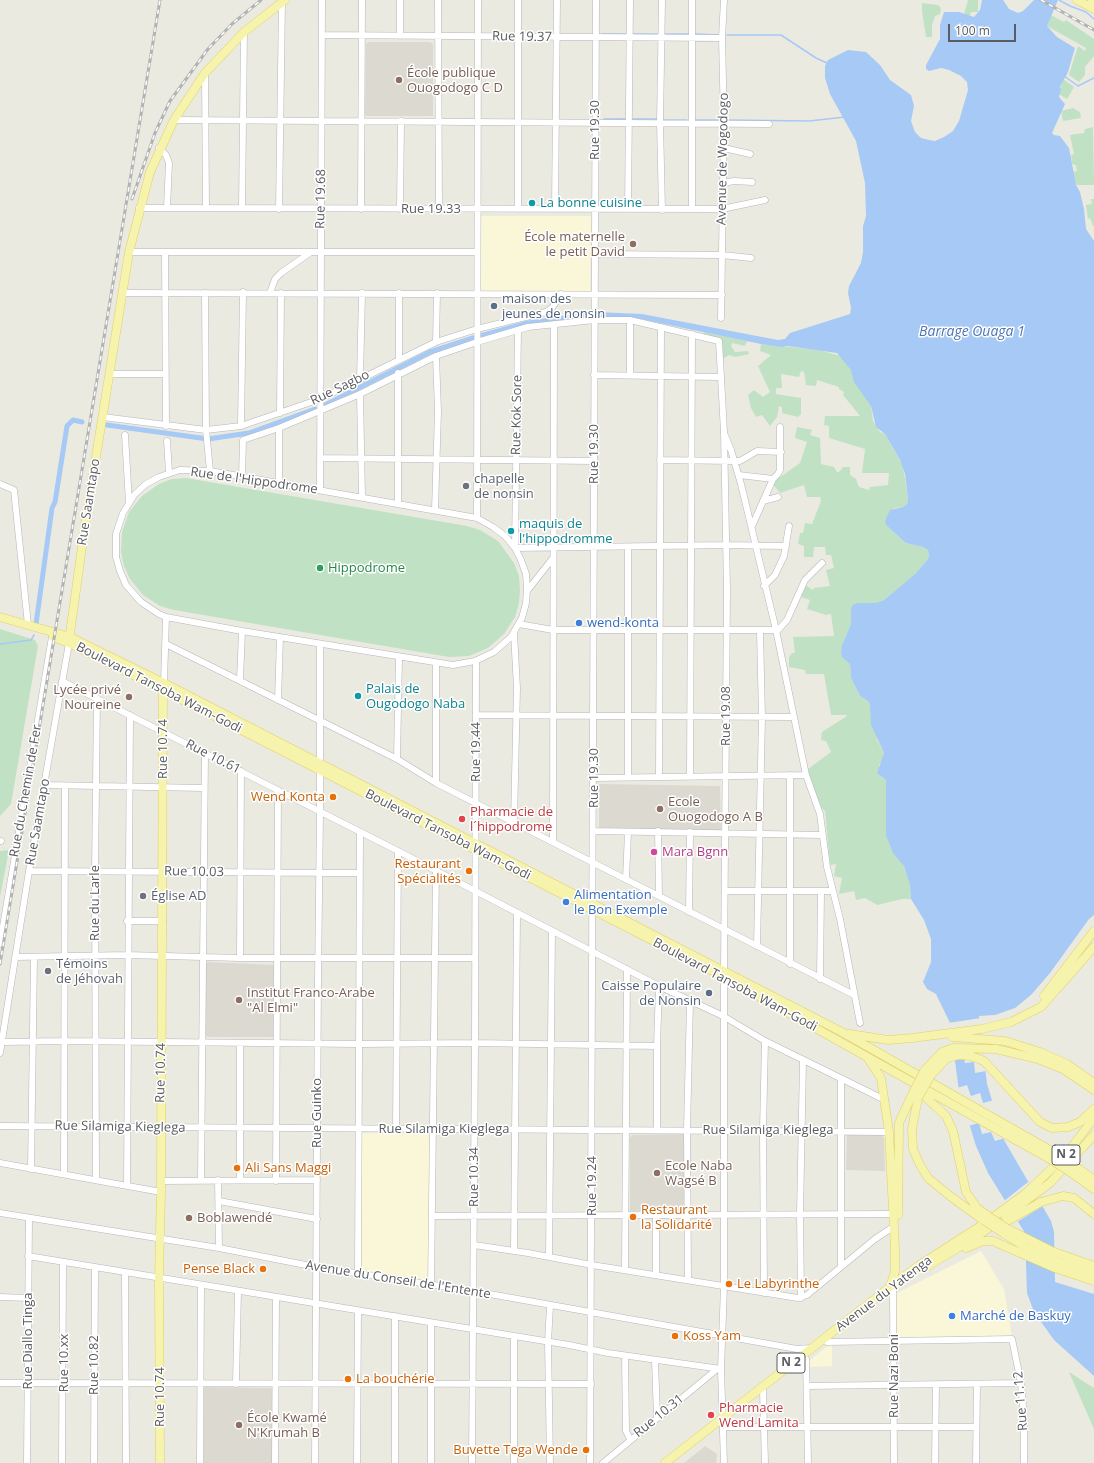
<!DOCTYPE html>
<html>
<head>
<meta charset="utf-8">
<style>
	body { margin:0 }
	#map { position:relative; width:1094px; height:1463px; overflow:hidden; background:#ebeae1; font-family:"Open Sans",sans-serif }
	canvas { display:block }
	.scale { position:absolute; left:948px; top:24px; width:68px; height:18px; box-sizing:border-box; border:2px solid #5a5c61; border-top:0; padding-left:5px; font-size:12px; line-height:14px; white-space:nowrap; color:#5a5c61; -webkit-text-stroke:3px #fff; paint-order:stroke }
</style>
</head>
<body>
<div id="map">
<canvas width="1094" height="1463"></canvas>
<div class="scale">100 m</div>
</div>
<script>
const context = document.querySelector('canvas').getContext('2d');
context.lineJoin = 'round';
function fillPath(path, color) { context.fillStyle = color; context.fill(path, 'evenodd'); }
const toPath = rows => new Path2D(rows.map(r => 'M' + r).join(''));
function trace(path, color, width, dash) { context.strokeStyle = color; context.lineWidth = width; context.lineCap = dash ? 'butt' : 'round'; context.setLineDash(dash || []); context.stroke(path); }
function label(font, color, halo, rows, align = 'center') {
  context.font = font + ' "Open Sans",sans-serif'; context.lineWidth = 3; context.setLineDash([]); context.textBaseline = 'middle'; context.strokeStyle = halo; context.fillStyle = color; for (const [text, x, y, turn = 0] of rows) {
    context.save(); context.translate(x, y); context.rotate((+turn || 0) * Math.PI / 180); context.textAlign = isNaN(turn) ? turn : align; if (halo) context.strokeText(text, 0, 0); context.fillText(text, 0, 0); context.restore();
  }
}
const commercial = toPath([
	[479,216,591,216,590,293,478,293],
	[361,1133,431,1134,430,1286,361,1274],
	[981,1251,1004,1289,1012,1337,895,1338,895,1294],
	[832,1344,832,1366,810,1367,809,1361,829,1345]
]);
const education = toPath([
	[369,42,430,42,433,44,433,116,367,116,365,115,366,44],
	[599,784,720,786,721,832,599,833],
	[208,962,274,965,273,1037,208,1037,204,1034,205,965],
	[685,1134,685,1208,682,1210,630,1211,630,1138,632,1135],
	[847,1134,880,1134,884,1138,885,1171,846,1170],
	[204,1387,274,1388,273,1463,204,1463],
	[705,1446,717,1454,716,1463,684,1463]
]);
const green = toPath([
	[968,0,978,0,978,12,971,12,970,17,964,14],
	[922,3,938,5,941,8,940,14,935,16,932,25,932,37,926,37,922,11],
	[1051,15,1064,22,1066,20,1094,39,1094,56,1085,67,1085,75,1079,82,1069,75,1078,46,1085,51,1086,48,1047,26],
	[1063,79,1074,87,1067,99,1059,94],
	[1073,108,1080,112,1081,118,1063,121,1061,111],
	[1093,127,1094,185,1076,185,1073,172,1077,171,1076,165,1072,164,1071,155,1074,154,1070,135,1084,133,1085,129],
	[1091,199,1094,199,1094,226,1093,226,1090,218,1088,219,1086,205,1092,204],
	[704,332,747,341,745,346,732,343,731,346,735,352,748,351,749,354,736,357,729,355,722,359,721,340,703,336],
	[761,344,818,350,841,356,851,370,871,406,873,421,880,432,885,434,903,466,908,500,907,504,903,507,894,508,886,525,906,543,923,547,928,550,929,555,928,559,915,574,884,600,876,603,861,603,851,608,851,624,842,645,850,664,851,678,860,696,868,701,870,705,877,740,884,753,883,759,879,765,881,776,886,780,886,831,890,845,904,866,910,885,911,899,902,899,877,905,865,898,856,900,854,891,839,894,842,878,834,876,836,864,830,865,825,811,818,804,808,769,831,752,826,741,821,740,822,732,847,716,846,715,831,715,824,674,806,674,805,670,789,667,789,657,792,653,795,653,793,637,834,636,831,614,826,615,807,609,810,600,798,596,804,584,813,590,814,588,830,586,826,570,834,568,831,555,826,555,825,547,814,547,813,557,804,557,804,546,798,544,800,533,803,533,805,523,812,524,821,501,820,497,807,497,804,485,780,493,772,483,800,463,807,442,795,438,797,427,812,430,810,435,820,438,821,464,834,467,837,472,839,472,843,467,850,467,850,475,856,479,859,487,869,490,870,487,888,485,889,473,862,473,865,449,829,438,829,426,824,425,825,416,860,416,843,395,844,392,839,389,839,387,817,380,816,386,806,385,804,372,801,371,799,377,781,374,782,388,776,388,776,394,801,398,801,414,798,417,782,413,782,407,779,406,777,417,770,426,762,415,756,417,751,408,748,395,754,390,763,397,770,392,758,366,771,355,760,351],
	[186,478,467,526,480,530,498,541,514,563,519,576,520,590,519,603,515,617,504,634,488,648,469,656,449,657,174,610,160,606,143,595,130,579,124,566,121,552,122,532,129,512,142,496,159,484,172,479],
	[0,629,35,640,38,646,11,804,0,816],
	[9,850,0,897,0,851],
	[1069,1372,1094,1388,1094,1429]
]);
const water = toPath([
	[982,0,1003,0,1009,9,1018,13,1023,11,1034,0,1058,0,1047,26,1057,37,1075,48,1068,72,1060,87,1061,89,1059,97,1065,104,1052,133,1054,135,1060,136,1069,148,1076,185,1080,192,1084,209,1086,229,1094,241,1094,915,1089,919,1050,973,1031,995,1015,1008,995,1015,979,1016,987,1084,1004,1140,1051,1221,1054,1232,1055,1282,1094,1294,1094,1376,1054,1340,1034,1312,1027,1293,1025,1233,988,1173,976,1146,959,1091,950,1023,936,994,927,989,923,982,931,962,931,939,924,920,911,899,910,885,904,866,893,853,886,835,886,780,877,773,884,753,871,725,870,705,868,701,860,696,851,678,850,664,842,657,841,653,842,645,851,624,851,608,853,605,857,603,876,603,884,600,915,574,928,559,929,555,928,550,923,547,906,543,886,525,885,521,890,510,903,507,907,504,908,500,905,474,900,460,885,434,876,427,871,406,854,382,851,370,837,353,787,346,782,347,761,344,640,319,597,317,597,312,642,314,778,340,785,339,790,333,850,314,851,308,848,293,849,286,861,263,863,252,863,226,866,216,865,183,856,141,830,94,825,78,825,66,828,60,848,50,866,52,880,65,890,80,911,95,914,106,911,121,915,132,921,138,929,140,935,141,944,137,953,131,959,121,968,90,967,82,961,76,949,70,941,68,929,71,926,69,926,65,940,39,940,25,944,12,959,12,974,17,980,10]
]);
const pier = toPath([
	[981,1018,982,1040,951,1038,948,1023],
	[951,1041,982,1041,986,1071,975,1073,974,1062,965,1063,964,1057,953,1058],
	[967,1085,971,1096,980,1093,983,1103,994,1100,1005,1138,995,1141,991,1132,982,1134,979,1123,968,1126,957,1088],
	[1028,1182,1043,1206,1017,1222,1004,1201]
]);
const stream = toPath([
	[1059,0,1070,6,1086,12,1094,19],
	[602,34,625,34],
	[633,34,657,34],
	[664,34,688,34],
	[695,34,719,35],
	[727,35,781,35,816,58,827,63],
	[1064,76,1078,86,1094,78],
	[604,119,626,119],
	[633,119,657,119],
	[664,120,687,120],
	[695,120,719,120],
	[727,120,809,121,845,117],
	[0,644,31,640,34,635]
]);
const canal = toPath([
	[480,336,528,323,589,315],
	[323,406,430,352,473,338],
	[107,425,208,439,249,433,315,409],
	[36,624,52,508,55,502,67,426,73,420,82,422]
]);
const minor = toPath([
	[400,0,400,36],
	[438,0,439,209],
	[518,0,518,209],
	[662,0,660,123,662,210],
	[322,35,722,38],
	[205,73,206,208],
	[174,120,769,124],
	[159,148,166,155,169,163,167,208],
	[724,148,750,154],
	[723,183,734,181,752,182],
	[139,208,722,209,765,200],
	[242,208,244,32],
	[279,209,282,2],
	[361,209,362,0],
	[400,209,401,121],
	[555,209,557,0],
	[628,209,630,0],
	[692,209,692,0],
	[129,252,477,252],
	[165,252,166,426],
	[594,254,722,255,751,258],
	[122,293,722,295],
	[205,293,206,430,210,471],
	[270,293,275,279,281,273,311,252],
	[399,293,399,359],
	[721,318,724,123,722,38,724,0],
	[630,320,630,375],
	[518,330,515,548,726,545,786,546],
	[436,342,437,293],
	[109,374,165,374],
	[594,375,721,377],
	[360,379,362,293],
	[360,394,362,497],
	[280,413,281,293],
	[103,417,206,430,241,426,320,399,436,342,477,329,546,312,552,308,561,294],
	[241,426,243,292],
	[724,433,731,450,741,484,776,630,806,775,820,814,827,867,840,919,860,1023],
	[125,435,129,503],
	[167,441,169,472],
	[320,458,594,461],
	[660,460,735,461,740,461,757,451,781,452],
	[180,470,210,471,477,518,493,527,505,536,515,548,521,560,526,574,527,589,526,603,522,618,511,637,494,652,475,661,453,665,242,631,166,617,159,614,141,602,126,585,120,571,116,557,116,534,123,513,135,494,146,484,159,477,180,470],
	[739,475,773,479,778,474,780,470,780,427],
	[242,477,243,440,279,428],
	[279,483,279,428,360,394,436,356,477,342,528,327,594,320,630,320,719,341,724,432,727,590,724,971],
	[0,484,14,490,28,625],
	[320,490,322,0],
	[763,501,778,497],
	[398,504,398,373],
	[435,510,438,411,436,356],
	[477,518,478,0],
	[752,526,773,479],
	[628,547,628,777],
	[764,586,775,575,784,556,789,526],
	[527,591,553,558],
	[519,624,553,630,778,630,787,620,805,580,822,563],
	[514,633,517,688,514,822],
	[166,644,397,759,436,783,854,995],
	[436,663,436,783],
	[240,680,242,631],
	[62,681,398,851,659,986,723,1016,765,1041,885,1100],
	[164,683,166,617],
	[278,700,280,637],
	[476,715,793,717],
	[397,759,399,657],
	[659,776,661,327],
	[690,776,692,334],
	[594,778,806,775],
	[44,785,204,788],
	[594,831,822,835],
	[658,831,659,896],
	[0,841,1,841],
	[553,841,554,324],
	[29,871,359,873],
	[626,879,628,832],
	[726,891,832,891],
	[689,912,690,832],
	[127,921,163,921],
	[0,944,52,637],
	[757,946,762,717,760,632],
	[15,957,127,955,240,958,475,958],
	[240,958,241,771],
	[790,964,790,775],
	[724,977,724,1286,721,1369,724,1463],
	[820,979,821,891],
	[2,1042,63,1041,360,1044,475,1043,657,1046],
	[240,1043,240,1180],
	[0,1053,29,871,69,643],
	[841,1079,841,1266],
	[0,1126,889,1132],
	[396,1129,398,851],
	[657,1129,657,1046,659,986],
	[0,1163,161,1192],
	[31,1169,34,957],
	[64,1174,65,786],
	[96,1180,95,872,97,698],
	[201,1180,205,753],
	[218,1180,219,1248],
	[161,1181,317,1180],
	[276,1181,278,790],
	[127,1184,130,715],
	[219,1201,317,1219],
	[0,1213,219,1248,316,1267,473,1291,797,1349,811,1348],
	[432,1216,893,1214],
	[474,1245,528,1253,592,1265,798,1298,807,1295,875,1239,893,1227],
	[514,1251,517,914],
	[28,1256,569,1345,608,1353,721,1369],
	[549,1256,552,931],
	[625,1270,627,969],
	[125,1272,126,1463],
	[358,1274,360,833],
	[656,1275,656,1215],
	[688,1280,687,1130,690,1002],
	[431,1286,436,871],
	[893,1290,894,1463],
	[764,1293,763,1130,765,1041],
	[0,1297,28,1298],
	[801,1298,800,1214,803,1061],
	[431,1323,431,1463],
	[514,1337,514,1463],
	[827,1342,1012,1339,1021,1383,1024,1418,1024,1463],
	[625,1356,626,1431,630,1439],
	[806,1359,808,1463],
	[655,1361,657,1417],
	[0,1383,591,1384],
	[236,1384,238,1291],
	[808,1386,1021,1383],
	[763,1391,765,1463],
	[723,1427,976,1427],
	[27,1463,29,1218],
	[62,1463,63,1263],
	[94,1463,95,1267],
	[200,1463,201,1285],
	[275,1463,276,1297],
	[315,1463,318,980,320,812,320,644],
	[357,1463,358,1311],
	[395,1463,395,1316],
	[472,1463,475,1043,476,661],
	[550,1463,548,1342,550,1306],
	[590,1463,596,0],
	[603,1463,716,1370],
	[935,1463,936,1385],
	[976,1463,977,1385]
]);
const major = toPath([
	[1077,0,1094,9],
	[1092,0,1094,1],
	[0,617,70,637,164,683,842,1032,1055,1153],
	[53,637,69,643,163,690,724,977,1050,1159],
	[69,641,85,525,129,252,150,172,174,120,205,73,244,32,285,0],
	[1044,996,1094,931],
	[850,1034,888,1040,912,1038,982,1029,1011,1022,1041,1007,1094,947],
	[952,1037,1005,1041,1040,1052,1067,1064,1094,1083],
	[869,1060,881,1078,889,1132,895,1248,895,1271,890,1287],
	[924,1071,942,1052,953,1048,996,1049,1038,1059,1063,1069,1094,1090],
	[931,1075,947,1058,959,1055,971,1056,984,1061,1040,1122,1052,1128,1068,1127,1080,1122,1094,1109],
	[917,1089,946,1116,953,1131,966,1192,977,1208,988,1216],
	[918,1098,912,1129,913,1149,919,1163,928,1178,950,1196,983,1220],
	[1079,1169,1094,1180],
	[1073,1174,1094,1189],
	[898,1215,899,1123,912,1095],
	[1005,1216,1050,1183,1094,1135],
	[1002,1224,1041,1202,1063,1196,1074,1198,1094,1214],
	[1008,1229,1054,1252,1094,1266],
	[1003,1233,1024,1246,1055,1261,1094,1274],
	[966,1248,983,1241,993,1241,1055,1268,1094,1281],
	[923,1269,976,1237,996,1223],
	[160,1463,159,1277,161,1192,163,685],
	[665,1463,890,1287,918,1266,988,1221,1025,1194,1065,1156,1094,1118]
]);
const rail = toPath([
	[1041,0,1094,30],
	[132,199,155,133,170,101,208,49,232,24,261,0],
	[0,964,160,0]
]);
const majorBridge = toPath([
	[912,1095,924,1071],
	[918,1098,931,1075],
	[1055,1153,1079,1169],
	[1050,1159,1073,1174],
	[988,1216,1008,1229],
	[983,1220,1003,1233]
]);
const markers = [
	[399,80,4,"#8d6e63"],
	[532,203,4,"#0f9aa8"],
	[633,244,4,"#8d6e63"],
	[494,306,4,"#5c6f8a"],
	[466,486,4,"#6b7280"],
	[511,531,4,"#0f9aa8"],
	[320,568,4,"#2e9e5b"],
	[579,623,4,"#3f7fe0"],
	[358,696,4,"#0f9aa8"],
	[129,697,4,"#8d6e63"],
	[333,797,4,"#e8710a"],
	[660,809,4,"#8d6e63"],
	[462,819,4,"#e0444e"],
	[654,852,4,"#d1479c"],
	[469,871,4,"#e8710a"],
	[143,896,4,"#6b7280"],
	[566,902,4,"#3f7fe0"],
	[48,971,4,"#6b7280"],
	[709,993,4,"#5c6f8a"],
	[239,1000,4,"#8d6e63"],
	[237,1168,4,"#e8710a"],
	[657,1173,4,"#8d6e63"],
	[633,1217,4,"#e8710a"],
	[189,1218,4,"#8d6e63"],
	[263,1269,4,"#e8710a"],
	[729,1284,4,"#e8710a"],
	[952,1316,4,"#3f7fe0"],
	[675,1336,4,"#e8710a"],
	[348,1379,4,"#e8710a"],
	[711,1415,4,"#e0444e"],
	[239,1425,4,"#8d6e63"],
	[586,1450,4,"#e8710a"]
];
const shields = [
	[1066,1155,28],
	[791,1363,28]
];
const shieldNames = [
	["N 2",1066,1155],
	["N 2",791,1363]
];
const streetNames = [
	["Rue 19.37",522,37,1],
	["Rue 19.30",595,130,-90],
	["Avenue de Wogodogo",723,159,-89],
	["Rue 19.68",321,199,-89],
	["Rue 19.33",431,209],
	["Rue Sagbo",340,388,-26],
	["Rue Kok Sore",517,415,-89],
	["Rue 19.30",594,454,-90],
	["Rue de l'Hippodrome",254,481,8],
	["Rue Saamtapo",89,502,-81],
	["Boulevard Tansoba Wam-Godi",159,688,27],
	["Rue 19.08",726,716,-90],
	["Rue 10.74",163,749,-90],
	["Rue 19.44",476,752,-90],
	["Rue 10.61",213,757,27],
	["Rue 19.30",594,778,-90],
	["Rue du Chemin de Fer",26,791,-80],
	["Rue Saamtapo",38,822,-80],
	["Boulevard Tansoba Wam-Godi",448,835,27],
	["Rue 10.03",194,872,1],
	["Rue du Larle",95,903,-90],
	["Boulevard Tansoba Wam-Godi",735,985,28],
	["Rue 10.74",161,1073,-89],
	["Rue Guinko",317,1113,-90],
	["Rue Silamiga Kieglega",120,1127,1],
	["Rue Silamiga Kieglega",444,1129],
	["Rue Silamiga Kieglega",768,1130],
	["Rue 10.34",474,1177,-90],
	["Rue 19.24",592,1186,-90],
	["Avenue du Conseil de l'Entente",398,1280,9],
	["Avenue du Yatenga",884,1294,-37],
	["Rue Diallo Tinga",28,1341,-90],
	["Rue 10.xx",64,1363,-90],
	["Rue 10.82",94,1365,-90],
	["Rue Nazi Boni",894,1376,-90],
	["Rue 10.74",160,1397,-90],
	["Rue 11.12",1021,1401,-95],
	["Rue 10.31",659,1416,-39]
];
const educationNames = [
	["École publique",407,73],
	["Ouogodogo C D",407,88],
	["École maternelle",625,237,"right"],
	["le petit David",625,252,"right"],
	["Lycée privé",121,690,"right"],
	["Noureine",121,705,"right"],
	["Ecole",668,802],
	["Ouogodogo A B",668,817],
	["Institut Franco-Arabe",247,993],
	["\"Al Elmi\"",247,1008],
	["Ecole Naba",665,1166],
	["Wagsé B",665,1181],
	["Boblawendé",197,1218],
	["École Kwamé",247,1418],
	["N'Krumah B",247,1433]
];
const cultureNames = [
	["La bonne cuisine",540,203],
	["maquis de",519,524],
	["l'hippodromme",519,539],
	["Palais de",366,689],
	["Ougodogo Naba",366,704]
];
const serviceNames = [
	["maison des",502,299],
	["jeunes de nonsin",502,314],
	["Caisse Populaire",701,986,"right"],
	["de Nonsin",701,1001,"right"]
];
const worshipNames = [
	["chapelle",474,479],
	["de nonsin",474,494],
	["Église AD",151,896],
	["Témoins",56,964],
	["de Jéhovah",56,979]
];
const leisureNames = [
	["Hippodrome",328,568]
];
const shopNames = [
	["wend-konta",587,623],
	["Alimentation",574,895],
	["le Bon Exemple",574,910],
	["Marché de Baskuy",960,1316]
];
const foodNames = [
	["Wend Konta",325,797,"right"],
	["Restaurant",461,864,"right"],
	["Spécialités",461,879,"right"],
	["Ali Sans Maggi",245,1168],
	["Restaurant",641,1210],
	["la Solidarité",641,1225],
	["Pense Black",255,1269,"right"],
	["Le Labyrinthe",737,1284],
	["Koss Yam",683,1336],
	["La bouchérie",356,1379],
	["Buvette Tega Wende",578,1450,"right"]
];
const healthNames = [
	["Pharmacie de",470,812],
	["l´hippodrome",470,827],
	["Pharmacie",719,1408],
	["Wend Lamita",719,1423]
];
const hotelNames = [
	["Mara Bgnn",662,852]
];
const waterNames = [
	["Barrage Ouaga 1",972,332]
];
fillPath(commercial, '#faf6d8');
fillPath(education, '#dbd9d0');
fillPath(green, '#c0e1c4');
fillPath(water, '#a7c9f5');
fillPath(pier, '#ebeae1');
trace(stream, '#a7c9f5', 1.5);
trace(canal, '#a7c9f5', 5);
trace(minor, '#b4b6bb', 7);
trace(major, '#e2cf64', 9);
trace(minor, '#fff', 6);
trace(major, '#f6f4ac', 8);
trace(rail, '#b2b3b3', 3);
trace(rail, '#fff', 1.5, [4.5]);
trace(majorBridge, '#e2cf64', 9, []);
trace(majorBridge, '#f6f4ac', 8);
for (const [x, y, r, color] of markers) { const dot = new Path2D(); dot.arc(x, y, r, 0, 2 * Math.PI); context.fillStyle = color; context.fill(dot); trace(dot, '#fff', 1.5); }
for (const [x, y, w] of shields) { const box = new Path2D(); box.roundRect(x - w / 2, y - 10, w, 20, 3); context.fillStyle = '#fff'; context.fill(box); trace(box, '#5a5c61', 1); }
label('bold 12px', '#5a5c61', null, shieldNames);
label('13px', '#5a5c61', '#fff', streetNames);
label('13px', '#785e54', '#fff', educationNames, 'left');
label('13px', '#0d838f', '#fff', cultureNames, 'left');
label('13px', '#4e5e75', '#fff', serviceNames, 'left');
label('13px', '#5b616d', '#fff', worshipNames, 'left');
label('13px', '#27864d', '#fff', leisureNames, 'left');
label('13px', '#366cbe', '#fff', shopNames, 'left');
label('13px', '#c56008', '#fff', foodNames, 'left');
label('13px', '#be3a42', '#fff', healthNames, 'left');
label('13px', '#b23c85', '#fff', hotelNames, 'left');
label('italic 14px', '#4d73b5', '#fff', waterNames);
</script>
</body>
</html>
